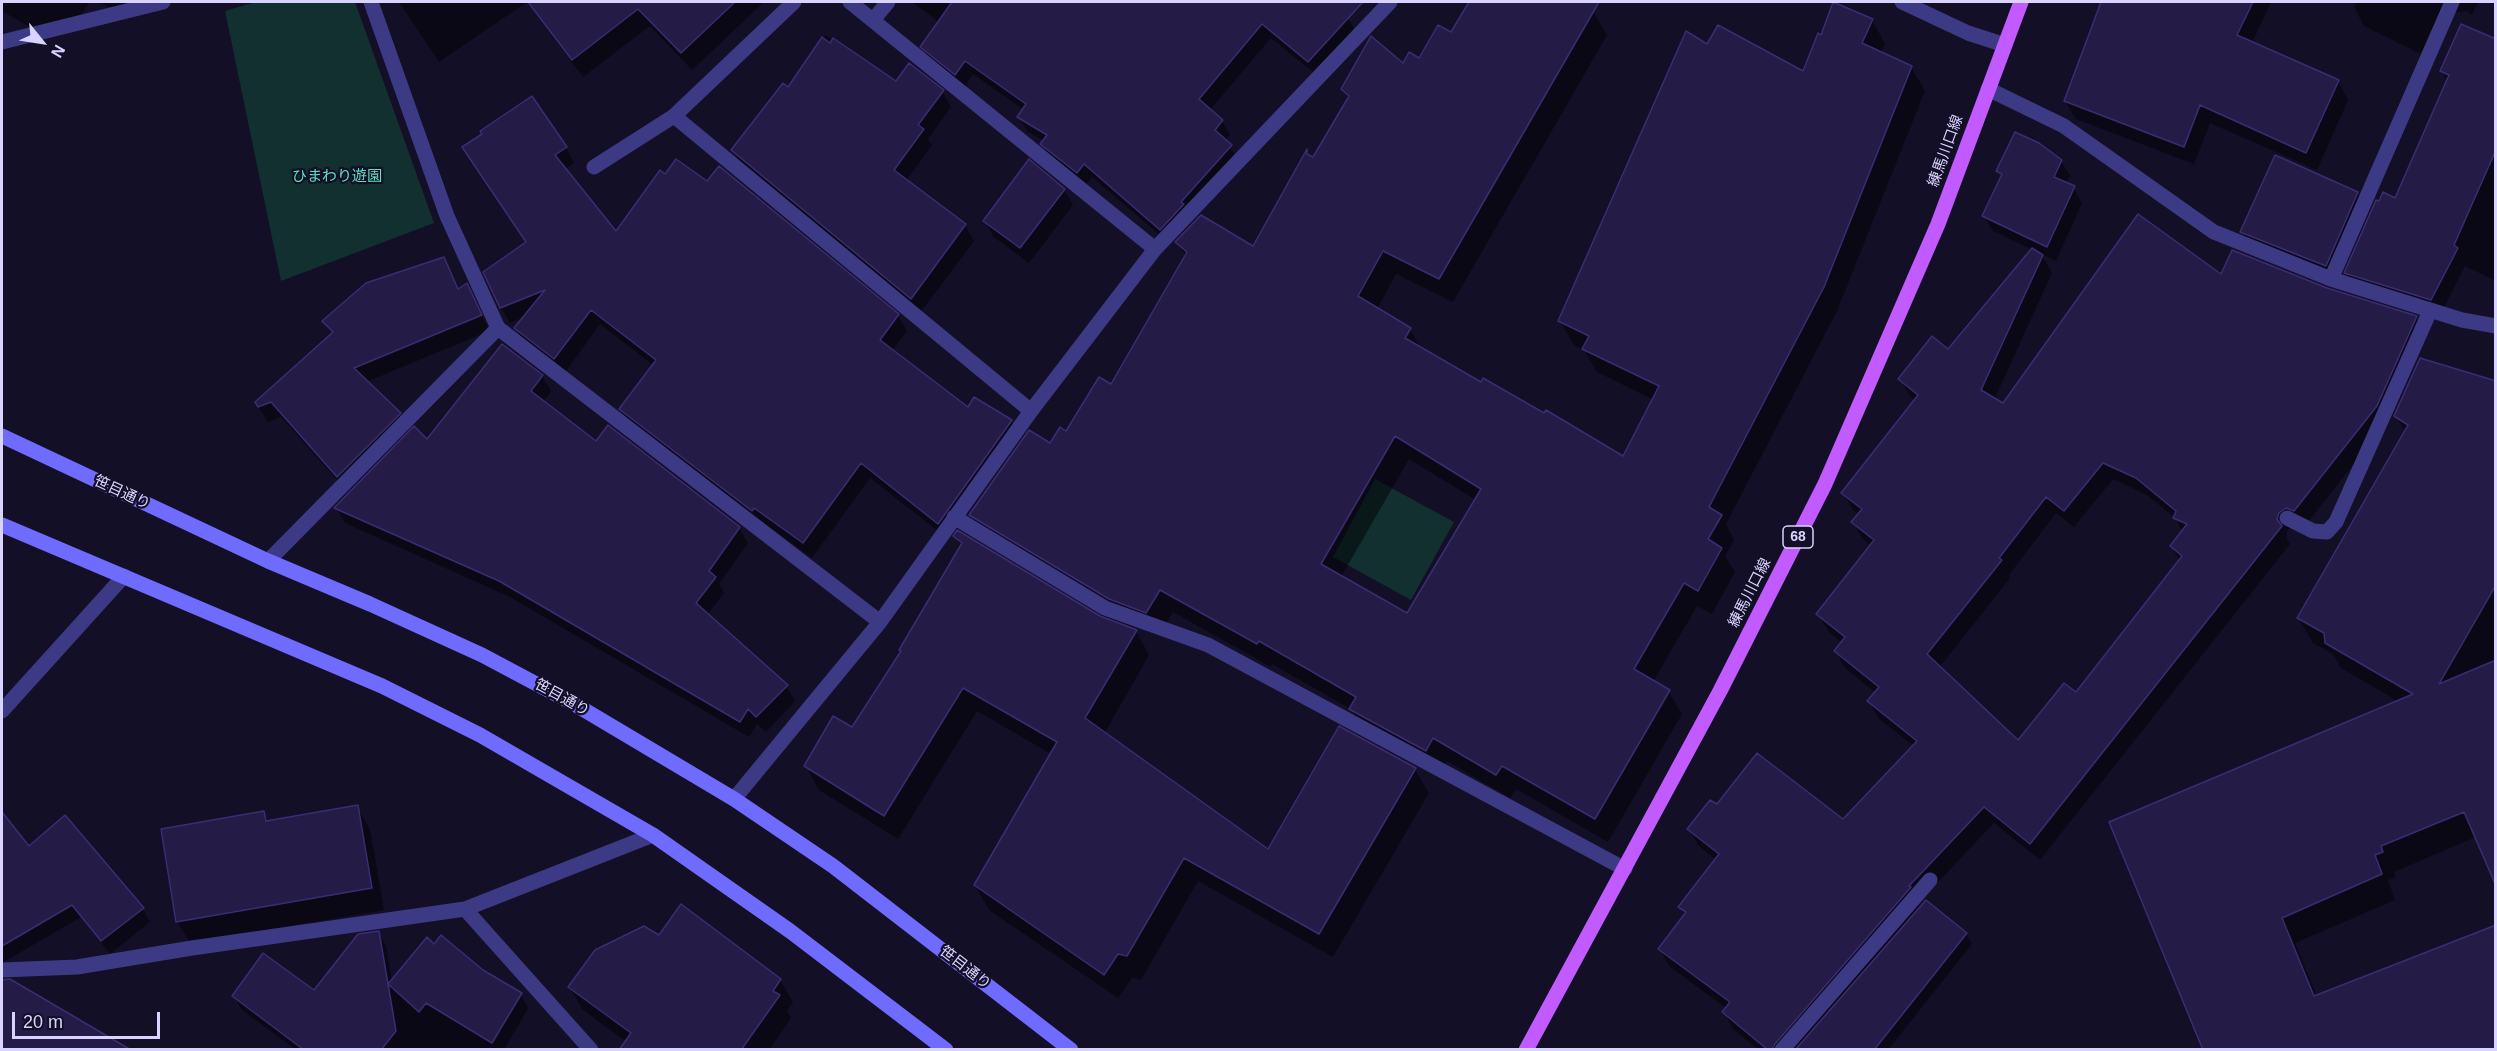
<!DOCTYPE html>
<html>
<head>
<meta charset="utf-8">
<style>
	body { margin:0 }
	#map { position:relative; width:2497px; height:1051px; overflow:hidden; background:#130f26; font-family:Helvetica,sans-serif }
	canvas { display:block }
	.frame { position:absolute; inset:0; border:3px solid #d9d4ff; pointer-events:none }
	.north { position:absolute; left:12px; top:12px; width:60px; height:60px; -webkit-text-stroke:4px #130f26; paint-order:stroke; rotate:120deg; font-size:16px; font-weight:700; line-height:24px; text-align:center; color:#d9d4ff }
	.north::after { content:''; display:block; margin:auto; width:21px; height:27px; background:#d9d4ff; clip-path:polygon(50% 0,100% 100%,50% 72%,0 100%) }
	.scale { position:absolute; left:12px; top:1012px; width:148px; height:27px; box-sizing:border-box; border:3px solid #d9d4ff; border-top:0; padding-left:8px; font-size:18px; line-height:21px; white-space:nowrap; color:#d9d4ff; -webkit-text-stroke:4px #130f26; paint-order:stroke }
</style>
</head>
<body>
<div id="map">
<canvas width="2497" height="1051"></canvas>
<div class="frame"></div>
<div class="north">N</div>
<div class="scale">20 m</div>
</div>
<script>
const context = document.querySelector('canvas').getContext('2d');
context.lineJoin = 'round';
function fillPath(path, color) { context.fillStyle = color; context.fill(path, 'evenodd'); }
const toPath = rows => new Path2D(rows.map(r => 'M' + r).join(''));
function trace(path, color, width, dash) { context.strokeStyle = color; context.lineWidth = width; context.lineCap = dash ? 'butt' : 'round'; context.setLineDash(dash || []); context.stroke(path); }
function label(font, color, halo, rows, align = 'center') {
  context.font = font + ' Helvetica,"Noto Sans JP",sans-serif'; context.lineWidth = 4.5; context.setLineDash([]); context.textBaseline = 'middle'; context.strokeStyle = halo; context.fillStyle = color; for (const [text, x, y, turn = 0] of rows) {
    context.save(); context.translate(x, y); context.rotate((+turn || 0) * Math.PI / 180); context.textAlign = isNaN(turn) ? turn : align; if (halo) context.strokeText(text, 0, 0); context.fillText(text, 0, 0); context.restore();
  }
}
const green = toPath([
	[256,2,355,2,434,223,281,281,225,11],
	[1375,479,1454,522,1411,600,1333,557]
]);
const shadow = toPath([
	[2,2,89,2,75,26,38,32,2,11],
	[99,2,159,2,126,16],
	[399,2,764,2,692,70,650,26,583,77,527,2,439,62],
	[912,2,1123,2,1137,13,1147,2,1328,2,1348,18,1356,32,1317,75,1271,38,1210,110,1222,121,1230,135,1225,141,1239,160,1169,243,1092,177,1085,186,1050,158,1042,144,1044,141,1027,131,1019,117,1024,110,973,74,964,88,930,60,922,46,939,22],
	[1471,2,1575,2,1593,11,1607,35,1453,302,1396,274,1377,309,1410,329,1421,349,1481,384,1623,458,1654,400,1597,372,1584,350,1574,345,1560,321,1708,46,1803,73,1822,36,1872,20,1885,44,1881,53,1911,67,1925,91,1837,311,1726,524,1734,540,1725,556,1735,572,1712,614,1697,606,1653,682,1668,691,1682,714,1608,842,1516,789,1510,798,1447,761,1439,774,1364,733,1351,709,1272,664,1271,667,1173,612,1160,635,984,538,971,515,1067,433,1112,387,1186,258,1177,242,1254,248,1314,159,1348,99,1343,89,1420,60,1451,35],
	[1409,459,1476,500,1407,615,1341,577],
	[2111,2,2271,2,2252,43,2338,81,2348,100,2317,170,2210,123,2194,164,2076,119,2065,101],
	[2357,2,2478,2,2472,15,2467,11,2457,12,2454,15,2442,11,2421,54,2364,26,2354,7],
	[825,35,896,83,942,91,951,107,928,139,932,145,906,181,965,225,974,241,920,313,742,166,733,150,789,89],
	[2496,41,2496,281,2465,266,2440,315,2355,288,2346,273,2396,200,2448,82,2442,71],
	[464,148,566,148,574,163,565,169,616,233,898,315,907,331,892,351,969,409,974,399,1011,421,1020,437,947,538,870,478,812,558,630,425,621,409,653,365,600,324,564,374,525,344,516,328,526,316,510,323,501,307,526,243],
	[2061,161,2070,176,2066,184,2073,187,2082,203,2056,261,2041,254,2052,273,1994,400,2003,405,2222,276,2327,289,2416,317,2426,334,2386,423,2304,527,2296,525,2288,530,2286,537,2290,544,2040,860,1994,823,1918,903,1921,908,1966,934,1972,944,1888,1050,1759,1050,1733,1029,1724,1012,1726,1008,1669,966,1660,949,1685,915,1680,907,1716,860,1699,846,1689,829,1717,806,1843,821,1914,746,1879,719,1869,702,1876,693,1845,668,1836,651,1842,643,1828,631,1818,614,1871,546,1863,539,1853,522,1859,515,1853,510,1843,493,1915,401,1910,396,1900,379,1948,352,2033,250,1993,231,1984,216,2002,177,1998,171],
	[2113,479,2147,495,2175,518,2183,532,2171,546,2180,561,2077,695,2018,743,1939,668,2010,578,2009,575,2056,513,2074,527],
	[1064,190,1073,205,1029,263,994,237,985,221],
	[2357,193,2366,209,2335,281,2251,248,2242,232],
	[444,259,460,290,475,300,489,331,366,382,399,414,408,429,347,491,281,417,268,422,256,403,332,335,324,321],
	[542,376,551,391,543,402,596,443,739,528,748,543,719,584,724,593,707,615,786,686,795,701,766,732,757,724,749,737,510,597,345,523,336,508,428,441],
	[2496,383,2496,837,2478,836,2394,872,2396,877,2388,880,2395,900,2295,943,2317,997,2205,1050,2399,702,2341,668,2333,654,2313,643,2298,618,2405,432,2396,416],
	[955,536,1099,618,1136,631,1149,655,1104,734,1269,851,1415,769,1429,793,1333,957,1198,881,1141,980,1132,978,1118,998,989,910,975,885,1051,754,977,711,898,839,819,790,806,766,853,729,902,652,962,547],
	[357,807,370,829,384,910,190,943,177,921,263,813,269,822],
	[2,814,29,848,143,909,150,922,110,954,81,917,2,963],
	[681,906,780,980,793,1002,787,1011,791,1018,769,1050,621,1050,627,1042,583,1010,570,988,659,937],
	[378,933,386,946,392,982,434,946,521,994,528,1008,504,1050,296,1050,241,1009,234,996,314,992],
	[2,980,9,981,129,1050,2,1050]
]);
const building = toPath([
	[528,2,735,2,681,53,638,9,572,60,528,2],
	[952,2,1363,2,1308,62,1262,24,1199,99,1223,120,1215,130,1232,145,1181,202,1184,204,1160,230,1084,164,1077,173,1040,144,1047,135,1017,117,1026,104,965,61,955,75,920,47,952,2],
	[1469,2,1599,2,1439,279,1383,251,1358,296,1411,328,1405,338,1481,382,1483,378,1544,413,1546,410,1623,456,1659,386,1582,349,1589,336,1558,321,1686,31,1707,44,1718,25,1803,71,1818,33,1821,35,1833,2,1873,19,1862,43,1912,66,1824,287,1709,507,1722,515,1708,539,1722,548,1698,591,1684,583,1634,669,1670,690,1595,819,1502,766,1496,775,1433,738,1426,751,1349,709,1356,697,1259,641,1257,644,1160,590,1146,613,1109,599,969,515,1029,430,1050,443,1060,427,1066,431,1099,377,1111,384,1187,252,1175,242,1201,215,1253,246,1307,149,1307,154,1313,157,1349,96,1341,89,1371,36,1403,63,1409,52,1419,58,1438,25,1451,32,1469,2],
	[1395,436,1481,489,1407,613,1321,564,1395,436],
	[2101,2,2253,2,2237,35,2339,80,2306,153,2200,105,2184,147,2064,101,2101,2],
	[2461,24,2496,39,2496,150,2454,245,2458,248,2431,300,2344,273,2376,200,2379,201,2383,192,2395,198,2449,75,2440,71,2461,24],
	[822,37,830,43,833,38,896,81,909,63,944,90,918,125,924,129,894,170,966,224,911,299,731,150,783,83,788,87,822,37],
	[532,96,567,147,555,155,616,231,660,170,665,174,676,159,707,181,719,166,899,314,880,340,968,407,974,397,1012,420,938,524,861,463,803,543,754,508,752,511,619,409,656,360,591,310,554,359,514,328,545,290,500,308,483,272,526,242,462,147,482,134,480,131,532,96],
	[2015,132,2039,143,2062,160,2054,177,2075,186,2047,247,1982,216,2002,174,1996,171,2015,132],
	[2275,155,2358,192,2326,266,2240,232,2275,155],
	[1029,159,1065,189,1020,248,983,221,1029,159],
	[2138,214,2221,274,2232,250,2327,288,2417,316,2377,406,2294,511,2286,508,2279,513,2277,519,2282,526,2030,844,1984,807,1909,886,1911,887,1775,1044,1772,1050,1768,1050,1722,1012,1730,1002,1658,949,1686,912,1678,907,1719,854,1687,829,1710,800,1717,804,1757,753,1843,819,1917,741,1867,701,1879,687,1834,651,1845,637,1816,614,1874,540,1851,522,1862,509,1841,493,1918,395,1898,379,1932,336,1948,349,2032,248,2043,255,1981,390,2003,403,2138,214],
	[2103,463,2136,478,2176,511,2173,518,2187,524,2170,546,2182,556,2076,692,2064,683,2018,740,1927,654,2002,560,1999,558,2046,497,2064,511,2103,463],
	[444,257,458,289,467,283,482,315,354,368,401,413,337,477,271,402,258,407,255,402,333,332,322,321,366,283,444,257],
	[502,344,543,375,531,391,596,441,608,425,740,527,709,571,716,577,696,603,788,685,756,717,748,709,740,722,499,581,334,508,414,426,427,439,502,344],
	[2420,358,2496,381,2496,585,2439,684,2496,660,2496,886,2464,812,2381,846,2383,852,2375,855,2382,874,2282,918,2314,996,2496,925,2496,1050,2203,1050,2109,822,2413,694,2325,643,2324,633,2297,618,2408,425,2394,416,2420,358],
	[957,530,1100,616,1137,630,1085,718,1268,849,1339,726,1416,768,1319,934,1184,858,1127,956,1118,954,1104,975,974,885,1057,742,963,688,884,816,804,766,833,716,852,727,901,651,899,650,962,543,953,536,957,530],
	[358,805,372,888,176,922,161,829,264,811,266,821,358,805],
	[2,812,29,846,65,815,144,908,101,941,72,905,2,946,2,812],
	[1926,900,1967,933,1874,1050,1795,1050,1926,900],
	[681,904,781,979,773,991,780,995,741,1050,619,1050,631,1033,568,987,595,950,644,926,659,935,681,904],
	[379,931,396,1031,381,1050,304,1050,232,996,263,953,314,990,358,934,379,931],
	[441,935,483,970,522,993,492,1043,426,1003,419,1012,388,984,427,937,434,944,441,935],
	[10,979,131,1050,2,1050,2,980,10,979]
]);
const street = toPath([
	[371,2,447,216,498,328,880,622],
	[850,2,1155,249],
	[1902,2,1968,33,2005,45],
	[873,20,888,2],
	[2,42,163,2],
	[1988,89,2064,126,2214,232,2331,279,2462,320,2496,326],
	[674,116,1031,411],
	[594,167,674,116,794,2],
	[2331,279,2452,2],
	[954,517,1105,608,1208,645,1625,869],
	[2287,518,2313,531,2327,532,2336,522,2430,311],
	[268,561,498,328],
	[2,711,124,576],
	[734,799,880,622,1031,411,1155,249,1390,2],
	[465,909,591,1050],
	[2,970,77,967,192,948,465,909,653,835],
	[1782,1050,1930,880]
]);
const secondary = toPath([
	[2,436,268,561,370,604,482,655,576,705,734,799,833,866,1071,1050],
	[2,525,382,686,480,735,653,835,790,931,946,1050]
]);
const primary = toPath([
	[1526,1050,1720,691,1825,484,1938,224,2021,2]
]);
const shields = [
	[1798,537,30]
];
const shieldNames = [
	["68",1798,537]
];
const streetNames = [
	["練馬川口線",1946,151,-70],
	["笹目通り",122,493,25],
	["練馬川口線",1750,593,-63],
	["笹目通り",562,698,29],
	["笹目通り",965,968,38]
];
const parkNames = [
	["ひまわり遊園",337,177]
];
fillPath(green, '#12302f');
fillPath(shadow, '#0007');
fillPath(building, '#241b47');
trace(building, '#3b2d73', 1.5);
trace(street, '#3d3a85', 15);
trace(secondary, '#6f6bff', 15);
trace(primary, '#c25bff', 15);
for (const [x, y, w] of shields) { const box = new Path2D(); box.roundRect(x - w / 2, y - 11, w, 22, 4.5); context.fillStyle = '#130f26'; context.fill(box); trace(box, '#d9d4ff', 1.5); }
label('bold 14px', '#d9d4ff', null, shieldNames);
label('15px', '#d9d4ff', '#130f26', streetNames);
label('15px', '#5fe0c0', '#130f26', parkNames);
</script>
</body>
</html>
